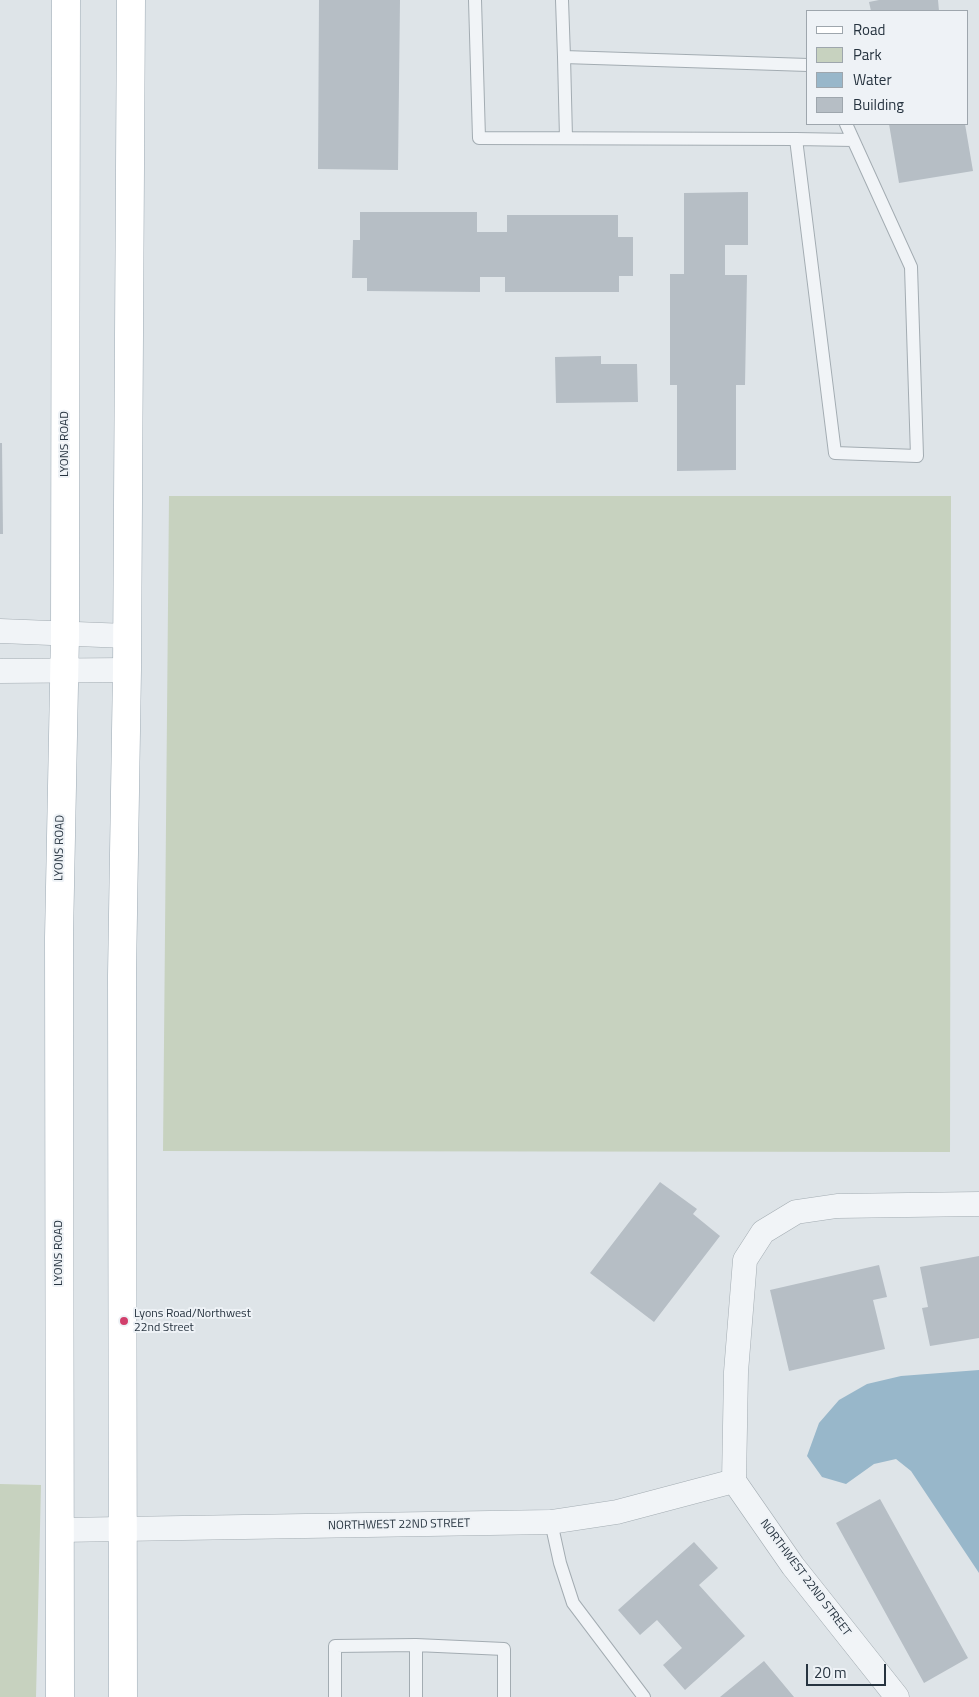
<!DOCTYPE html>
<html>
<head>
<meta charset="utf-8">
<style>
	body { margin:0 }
	#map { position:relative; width:979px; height:1697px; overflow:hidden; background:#dee4e8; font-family:"Titillium Web",sans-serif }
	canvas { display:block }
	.legend { position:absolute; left:806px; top:10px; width:162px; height:115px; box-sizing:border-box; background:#eef2f6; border:1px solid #9ea6ad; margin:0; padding:6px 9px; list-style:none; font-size:15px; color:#273440 }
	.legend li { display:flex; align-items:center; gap:10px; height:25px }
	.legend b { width:25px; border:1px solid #9ea6ad }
	.scale { position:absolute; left:806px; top:1664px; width:80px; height:22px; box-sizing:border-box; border:2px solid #273440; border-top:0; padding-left:6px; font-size:15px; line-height:18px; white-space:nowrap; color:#273440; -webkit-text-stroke:4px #eef2f6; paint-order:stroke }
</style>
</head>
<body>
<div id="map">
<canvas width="979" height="1697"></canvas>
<ul class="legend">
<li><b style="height:6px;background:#fff"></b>Road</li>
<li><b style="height:14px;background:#c7d2bf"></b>Park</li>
<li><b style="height:14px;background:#98b7ca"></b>Water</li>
<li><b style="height:14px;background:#b6bec5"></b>Building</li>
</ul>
<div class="scale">20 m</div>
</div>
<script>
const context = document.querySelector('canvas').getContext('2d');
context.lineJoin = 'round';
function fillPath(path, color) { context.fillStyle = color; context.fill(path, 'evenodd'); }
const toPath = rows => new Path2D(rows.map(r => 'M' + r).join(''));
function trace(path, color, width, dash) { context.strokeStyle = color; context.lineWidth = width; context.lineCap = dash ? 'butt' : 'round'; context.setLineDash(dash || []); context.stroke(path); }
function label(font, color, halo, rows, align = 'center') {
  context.font = font + ' "Titillium Web",sans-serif'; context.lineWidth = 4; context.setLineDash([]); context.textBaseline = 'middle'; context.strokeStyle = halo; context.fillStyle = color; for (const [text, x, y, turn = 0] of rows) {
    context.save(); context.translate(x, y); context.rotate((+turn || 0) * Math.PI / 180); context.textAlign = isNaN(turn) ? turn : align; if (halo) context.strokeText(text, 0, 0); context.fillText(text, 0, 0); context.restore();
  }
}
const green = toPath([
	[169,496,951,496,950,1152,163,1151],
	[0,1484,41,1485,36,1697,0,1697]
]);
const water = toPath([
	[979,1370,979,1573,911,1471,896,1459,874,1464,846,1484,822,1477,807,1456,819,1423,839,1400,867,1384,901,1376]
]);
const building = toPath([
	[319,0,400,0,398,170,318,169],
	[879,0,938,0,939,11,871,11,869,2],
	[889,124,965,124,973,171,899,183],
	[748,192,748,245,725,245,725,275,747,275,745,385,736,385,736,470,677,471,677,385,670,385,670,274,684,274,684,193],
	[360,212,477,212,477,232,507,232,507,215,618,215,618,237,633,237,633,276,619,276,619,292,505,292,505,277,480,277,480,292,367,291,367,278,352,278,353,240,360,240],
	[601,356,601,364,637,364,638,402,556,403,555,357],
	[0,443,2,443,3,534,0,534],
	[660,1182,697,1209,693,1214,720,1236,654,1322,590,1273],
	[979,1256,979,1338,930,1346,922,1308,928,1307,920,1267],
	[879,1265,887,1297,873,1300,885,1349,789,1371,770,1290],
	[880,1499,968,1658,924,1683,836,1523],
	[694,1542,718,1568,699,1585,745,1636,685,1690,663,1665,682,1648,657,1620,640,1635,618,1610],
	[764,1661,794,1697,720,1697]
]);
const lane = toPath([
	[475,0,479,138,796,139,835,453,917,456,911,267,846,124],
	[562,0,564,57,808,65],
	[564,57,566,138],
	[796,139,853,140],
	[551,1522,560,1563,573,1603,644,1697],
	[416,1645,416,1697],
	[335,1697,335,1646,416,1645,504,1649,504,1697]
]);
const street = toPath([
	[0,631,127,636],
	[0,671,127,670],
	[60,1530,551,1522,617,1512,734,1481],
	[897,1697,793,1566,734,1481,736,1372,745,1260,763,1232,796,1212,837,1206,979,1204]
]);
const primary = toPath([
	[60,1697,59,937,65,635,66,0],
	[123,1697,122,975,127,670,131,0]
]);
const markers = [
	[124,1321,5,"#d13f6b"]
];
const streetNames = [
	["LYONS ROAD",65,444,-90],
	["LYONS ROAD",60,848,-89],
	["LYONS ROAD",59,1253,-90],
	["NORTHWEST 22ND STREET",399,1525,-1],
	["NORTHWEST 22ND STREET",805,1578,53]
];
const poiNames = [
	["Lyons Road/Northwest",134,1314],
	["22nd Street",134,1328]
];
fillPath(green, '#c7d2bf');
fillPath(water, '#98b7ca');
fillPath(building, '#b6bec5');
trace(lane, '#a3acb2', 14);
trace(street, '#a3acb2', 25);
trace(primary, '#9daab4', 29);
trace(lane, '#f1f4f7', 12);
trace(street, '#f1f4f7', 24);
trace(primary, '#fff', 28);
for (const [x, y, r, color] of markers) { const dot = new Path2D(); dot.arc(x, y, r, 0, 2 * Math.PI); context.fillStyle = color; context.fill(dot); trace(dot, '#eef2f6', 2); }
label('12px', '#273440', '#eef2f6', streetNames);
label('12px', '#273440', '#eef2f6', poiNames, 'left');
</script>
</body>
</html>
